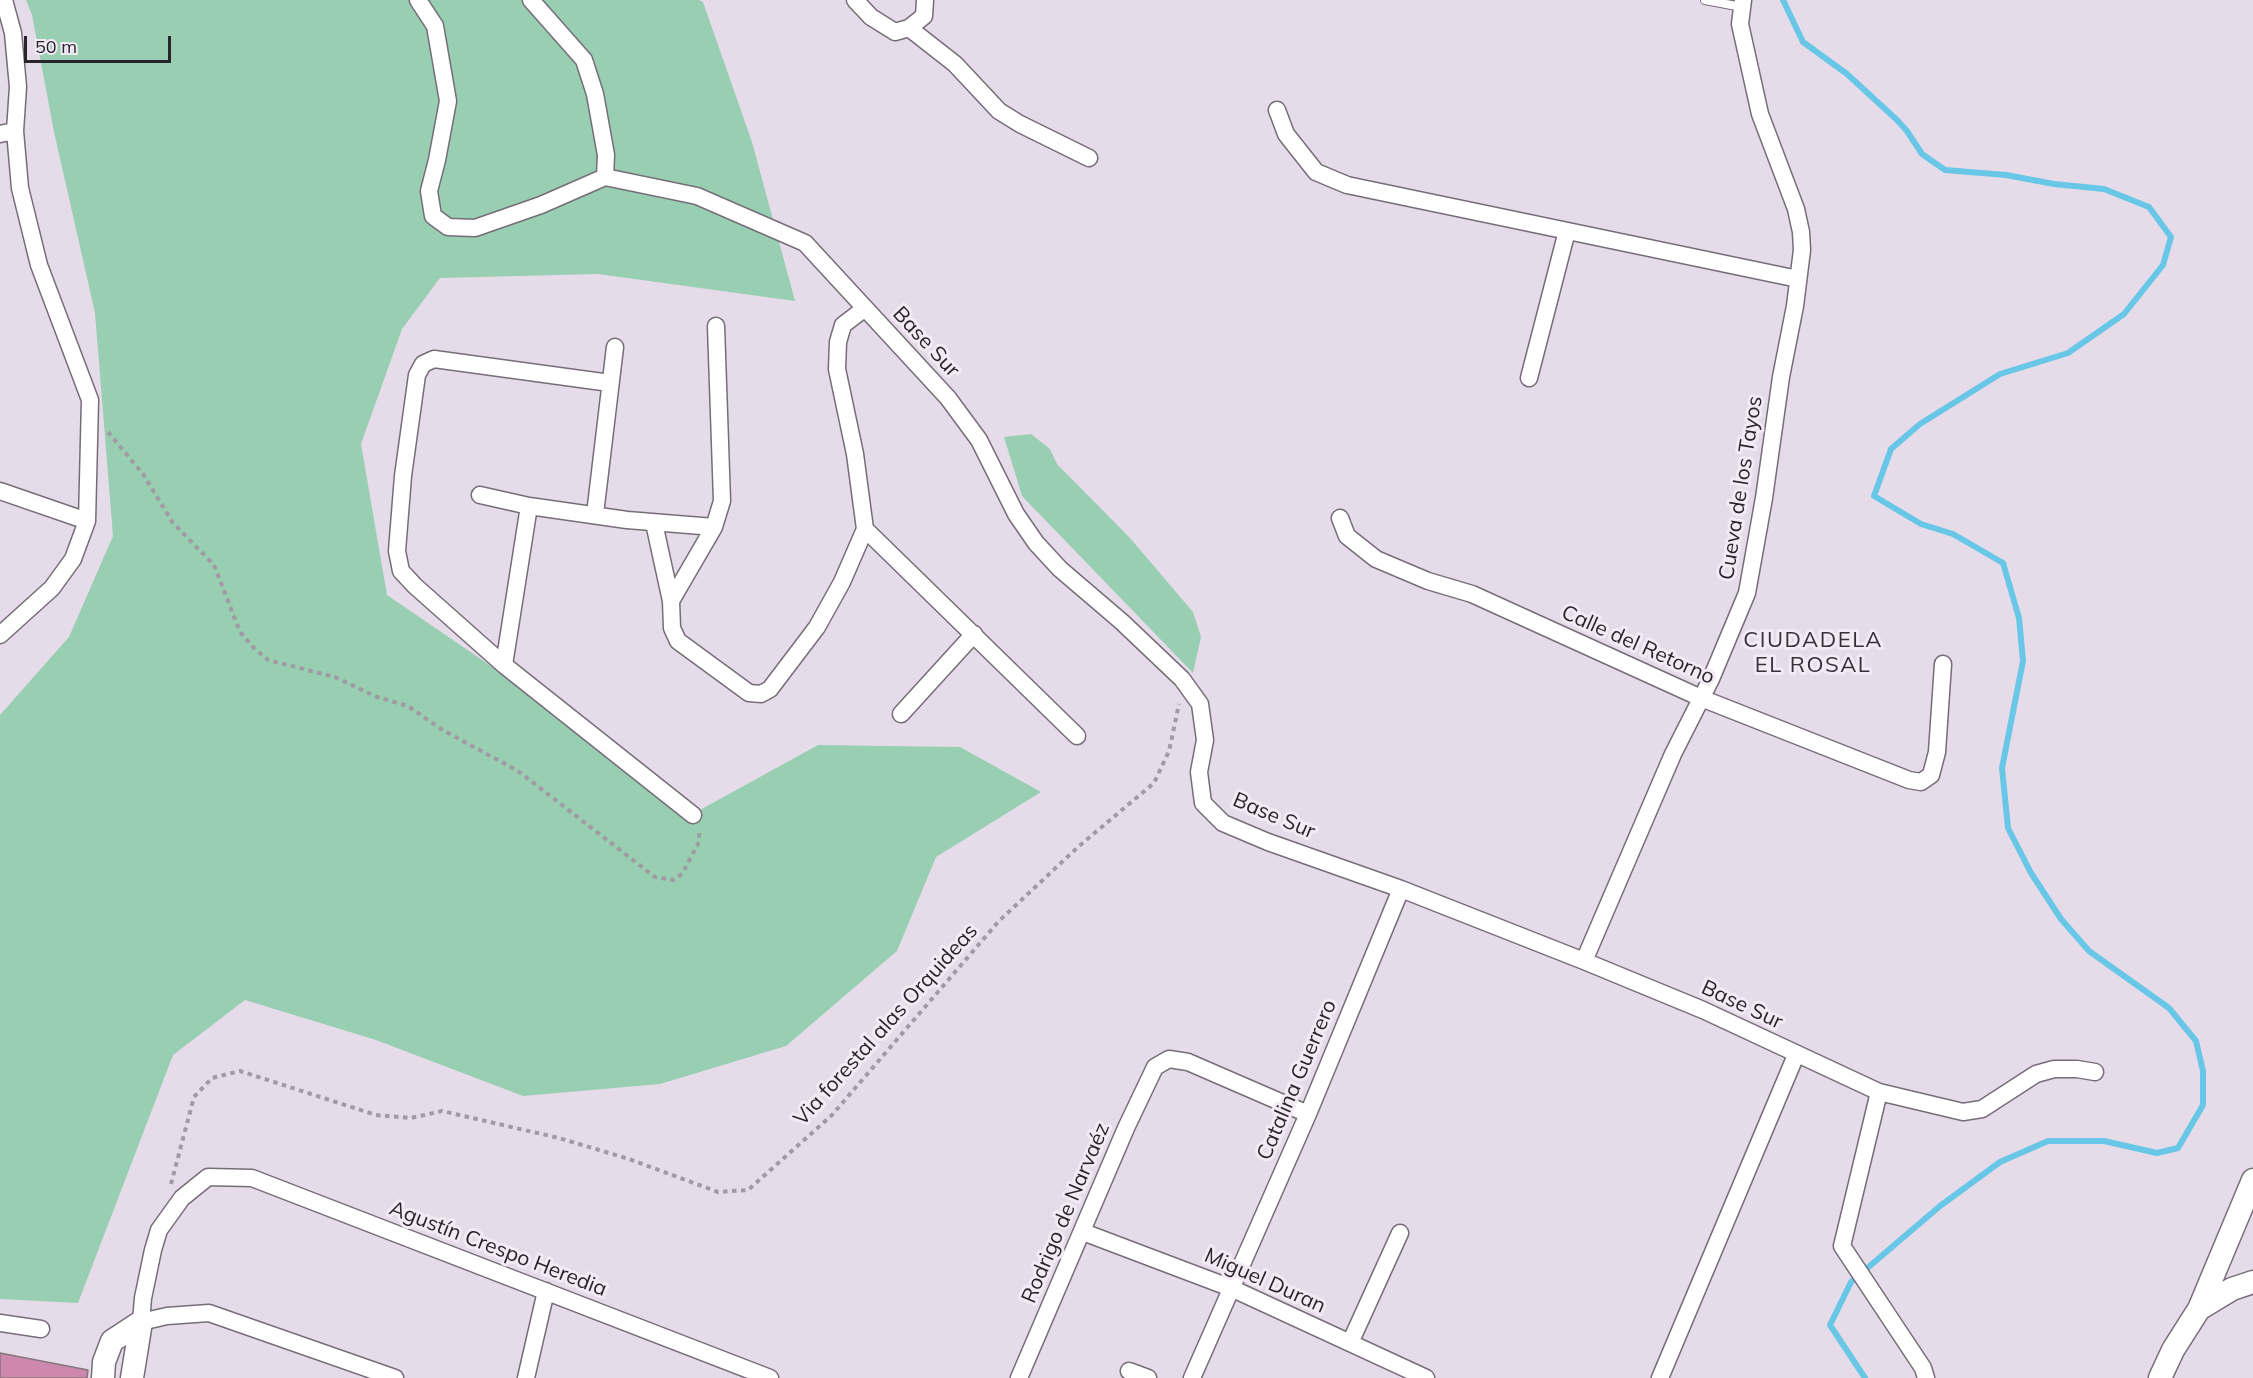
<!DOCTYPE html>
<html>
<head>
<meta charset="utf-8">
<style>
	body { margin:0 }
	#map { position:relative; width:2253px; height:1378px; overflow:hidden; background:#e6dce9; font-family:Mulish,sans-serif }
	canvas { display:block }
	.scale { position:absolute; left:24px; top:36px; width:147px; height:27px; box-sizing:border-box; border:3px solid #28252a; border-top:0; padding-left:8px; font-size:18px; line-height:21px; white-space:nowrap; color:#28252a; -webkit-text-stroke:4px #f3eaf6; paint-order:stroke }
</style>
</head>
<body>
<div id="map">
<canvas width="2253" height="1378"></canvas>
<div class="scale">50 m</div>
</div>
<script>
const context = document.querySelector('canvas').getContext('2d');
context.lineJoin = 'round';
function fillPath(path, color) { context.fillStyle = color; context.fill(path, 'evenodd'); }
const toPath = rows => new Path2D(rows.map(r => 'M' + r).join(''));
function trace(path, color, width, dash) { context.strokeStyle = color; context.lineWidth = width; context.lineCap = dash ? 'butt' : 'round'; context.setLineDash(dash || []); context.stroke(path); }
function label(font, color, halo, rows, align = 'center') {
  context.font = font + ' Mulish,sans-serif'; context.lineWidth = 6; context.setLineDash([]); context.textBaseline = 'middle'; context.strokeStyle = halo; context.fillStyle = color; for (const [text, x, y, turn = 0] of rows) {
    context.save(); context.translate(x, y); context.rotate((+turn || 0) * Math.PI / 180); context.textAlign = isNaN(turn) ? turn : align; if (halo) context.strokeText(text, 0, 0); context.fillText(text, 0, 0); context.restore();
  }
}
const green = toPath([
	[26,0,699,0,703,2,752,142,795,301,598,274,440,278,402,329,361,444,387,595,532,694,689,816,818,745,960,747,1041,792,936,857,897,951,786,1046,660,1084,523,1096,376,1040,245,1000,173,1055,78,1303,0,1299,0,715,69,637,113,536,95,313,54,132,32,15],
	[1031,434,1050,449,1057,464,1130,538,1193,612,1201,637,1193,673,1022,496,1004,437]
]);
const stream = toPath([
	[1783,0,1803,42,1847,74,1897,120,1907,131,1922,154,1945,170,2006,175,2054,184,2104,189,2149,207,2171,237,2163,265,2124,314,2068,353,2000,374,1920,424,1891,449,1874,496,1921,524,1953,534,2003,563,2019,618,2023,661,2002,768,2008,828,2031,873,2061,919,2089,951,2169,1008,2196,1041,2203,1071,2203,1105,2178,1148,2157,1153,2104,1141,2048,1141,2000,1162,1940,1206,1851,1282,1830,1325,1865,1378]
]);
const building = toPath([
	[0,1353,88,1370,87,1378,0,1378,0,1353]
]);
const path = toPath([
	[108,432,143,474,173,523,214,565,240,632,254,648,268,660,335,677,377,697,408,706,441,729,518,771,655,877,673,880,682,874,699,842,699,830],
	[171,1184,194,1097,212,1078,240,1071,376,1115,411,1118,442,1111,559,1138,629,1159,718,1192,748,1190,832,1115,999,921,1078,847,1154,783,1169,751,1179,704]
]);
const lane = toPath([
	[1705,0,1742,7]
]);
const street = toPath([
	[418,0,435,26,448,101,437,160,429,191,433,216,448,227,475,228,541,205,605,177,697,196,805,243,948,398,979,440,1016,514,1036,543,1060,569,1122,622,1182,679,1200,704,1205,740,1199,772,1203,803,1223,823,1268,842,1401,889,1584,961,1703,1010,1879,1092,1963,1112,1982,1109,2036,1074,2054,1069,2077,1069,2095,1072],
	[531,0,584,60,595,94,606,155,605,177],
	[855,0,871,17,895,32,909,28,924,16,925,0],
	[909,28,955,64,999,111,1020,124,1089,158],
	[1277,110,1286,134,1316,172,1347,185,1798,279],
	[0,134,15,131],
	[1529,378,1567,231],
	[610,383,434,359,423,364,417,375,403,476,397,551,401,571,415,586,504,665,693,815],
	[0,491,87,521],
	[480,495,529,506,627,520,714,527],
	[595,514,615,347],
	[1340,518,1347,536,1376,559,1428,581,1472,594,1701,698,1909,780,1921,782,1931,775,1937,752,1943,664],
	[654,523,671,601,672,628,678,641,749,693,761,694,770,689,817,627,842,582,865,529,855,454,837,369,838,342,843,325,864,309],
	[865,529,1077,736],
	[671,601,714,527,722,501,716,326],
	[0,635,52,588,73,559,87,521,90,400,39,265,20,188,15,131,18,87,13,33,4,0],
	[504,665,529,506],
	[901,714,974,634],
	[1584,961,1673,754,1711,679,1747,593,1764,498,1781,377,1795,306,1802,250,1801,232,1796,209,1760,114,1740,24,1743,0],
	[1879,1092,1842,1246,1923,1368,1926,1378],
	[1083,1232,1231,1288,1426,1378],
	[0,1323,41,1329],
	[1350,1343,1400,1233],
	[1129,1371,1148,1378],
	[395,1378,209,1313,167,1316,141,1322,143,1298,153,1250,159,1230,182,1198,208,1177,252,1178,770,1378],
	[526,1378,546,1291],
	[1019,1378,1126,1128,1155,1067,1169,1059,1188,1062,1308,1114],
	[1192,1378,1308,1114,1401,889],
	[1660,1378,1796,1055]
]);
const secondary = toPath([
	[2199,1309,2253,1180],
	[103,1378,104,1362,112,1341,141,1322],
	[132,1378,141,1322],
	[2160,1378,2173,1350,2199,1309,2232,1289,2253,1282]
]);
const streetNames = [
	["Base Sur",926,342,47],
	["Cueva de los Tayos",1741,488,-81],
	["Calle del Retorno",1638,645,24],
	["Base Sur",1274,816,23],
	["Base Sur",1742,1005,25],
	["Via forestal alas Orquideas",886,1025,-48],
	["Catalina Guerrero",1297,1080,-67],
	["Rodrigo de Narvaéz",1066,1213,-67],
	["Agustín Crespo Heredia",498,1249,21],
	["Miguel Duran",1265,1281,24]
];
const neighbourhoodNames = [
	["CIUDADELA",1813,640],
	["EL ROSAL",1813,665]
];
fillPath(green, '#98ceb2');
trace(stream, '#68c7e6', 6);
fillPath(building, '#ce87ad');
trace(building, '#84767d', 1.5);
trace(lane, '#766d78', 10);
trace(street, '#766d78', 19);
trace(secondary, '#766d78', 25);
trace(path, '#a199a3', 4, [4.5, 4.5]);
trace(lane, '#fff', 8);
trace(street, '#fff', 16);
trace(secondary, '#fff', 22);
label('21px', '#28252a', '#f3eaf6', streetNames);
context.letterSpacing = '1.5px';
label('22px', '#37303a', '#f3eaf6', neighbourhoodNames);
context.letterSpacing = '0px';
</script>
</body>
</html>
